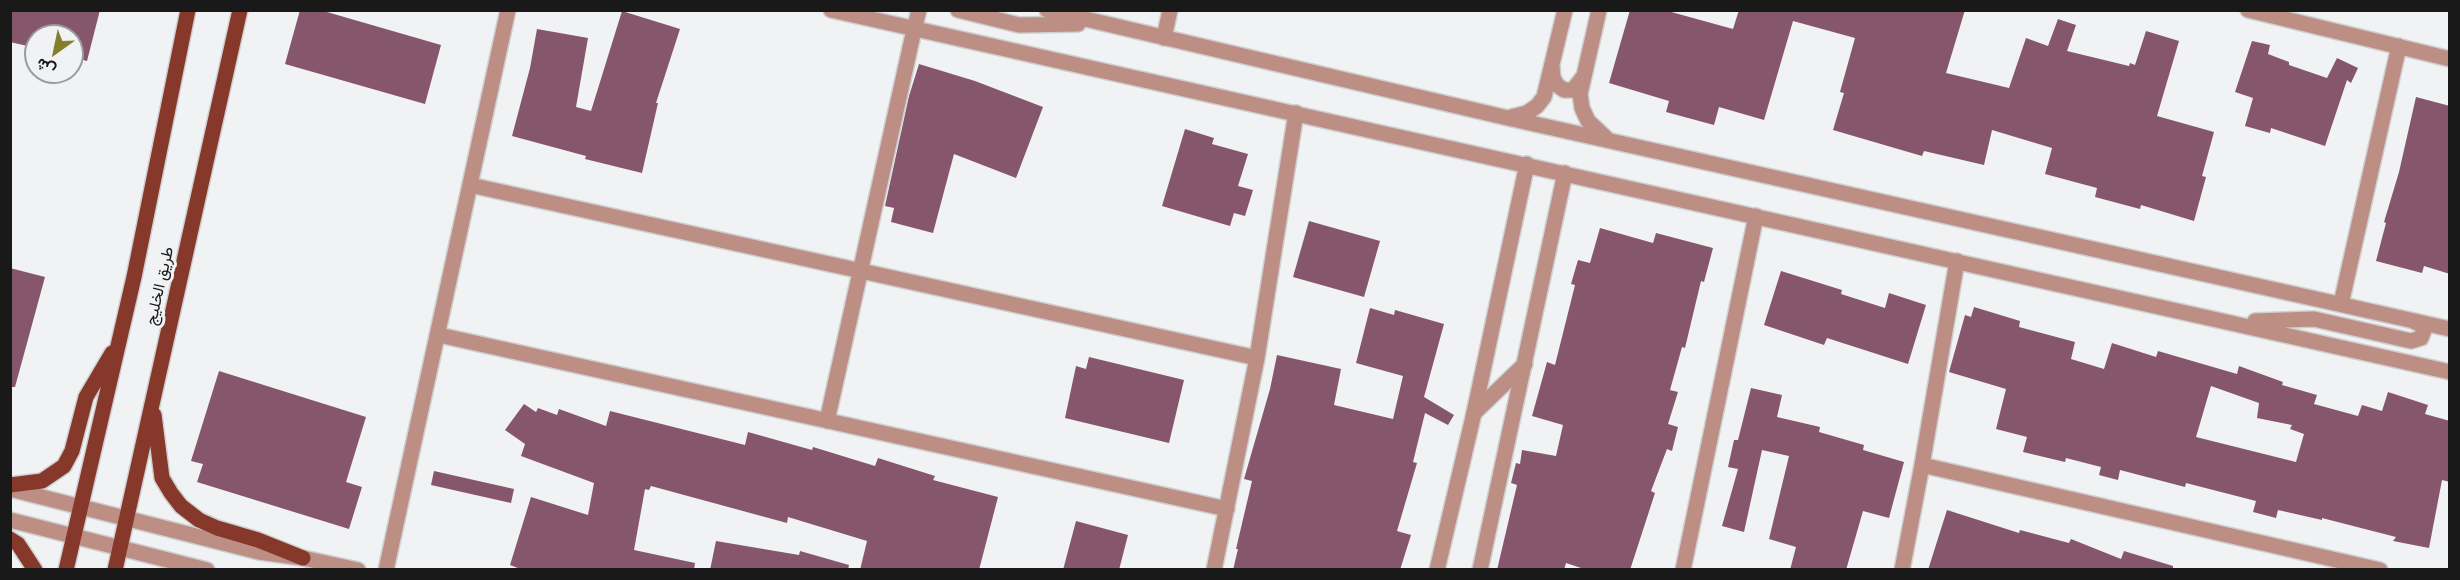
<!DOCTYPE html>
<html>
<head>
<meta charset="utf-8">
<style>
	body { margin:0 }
	#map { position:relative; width:2460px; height:580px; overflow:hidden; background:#f1f2f3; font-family:"Noto Sans",Vazirmatn,sans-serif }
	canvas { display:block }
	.frame { position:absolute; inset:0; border:12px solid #19191a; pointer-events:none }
	.north { position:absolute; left:24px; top:24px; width:60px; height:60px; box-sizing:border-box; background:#f1f2f3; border:2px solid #9b9b9c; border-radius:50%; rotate:213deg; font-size:16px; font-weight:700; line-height:24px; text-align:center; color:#19191a }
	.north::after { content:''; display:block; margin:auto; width:21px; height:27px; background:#82812a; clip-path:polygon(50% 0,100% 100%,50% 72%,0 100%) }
</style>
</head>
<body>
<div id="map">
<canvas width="2460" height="580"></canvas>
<div class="frame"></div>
<div class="north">ش</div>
</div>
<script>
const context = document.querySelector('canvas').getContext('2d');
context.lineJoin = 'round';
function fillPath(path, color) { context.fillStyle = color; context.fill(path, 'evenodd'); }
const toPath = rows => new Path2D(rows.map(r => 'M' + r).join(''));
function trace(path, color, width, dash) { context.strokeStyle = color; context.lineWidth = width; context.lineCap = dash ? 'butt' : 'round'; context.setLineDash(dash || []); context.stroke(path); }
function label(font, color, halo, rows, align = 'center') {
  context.font = font + ' "Noto Sans",Vazirmatn,sans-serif'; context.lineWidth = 6; context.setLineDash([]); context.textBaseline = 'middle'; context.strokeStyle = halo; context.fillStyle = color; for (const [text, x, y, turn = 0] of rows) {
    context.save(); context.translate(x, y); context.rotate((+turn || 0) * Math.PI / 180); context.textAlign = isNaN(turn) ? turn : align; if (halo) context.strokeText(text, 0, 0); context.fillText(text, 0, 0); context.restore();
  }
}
const building = toPath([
	[10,10,100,10,87,61,72,57,72,36,36,36,36,48,10,42],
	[300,10,320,10,441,45,425,104,285,64],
	[1630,10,1664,10,1733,29,1739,10,1965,10,1946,73,2009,88,2026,38,2048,46,2058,19,2076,25,2067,51,2129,66,2130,63,2135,65,2146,31,2179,41,2157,116,2214,132,2202,176,2206,177,2194,221,2141,205,2140,209,2095,197,2097,188,2045,174,2052,148,1992,130,1984,165,1924,151,1922,156,1833,130,1844,93,1840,92,1855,38,1793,21,1764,120,1719,107,1714,125,1666,112,1669,101,1609,83],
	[622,11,680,29,656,103,658,103,642,173,585,159,586,156,512,136,530,68,537,29,588,38,576,107,591,111],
	[2252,41,2270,45,2268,54,2289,62,2289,65,2327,78,2337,58,2358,68,2351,83,2347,80,2325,146,2271,128,2270,133,2245,126,2253,98,2235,92],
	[919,64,975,81,1043,107,1016,178,954,154,933,233,891,222,894,208,885,206,909,96],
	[2416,97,2450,106,2450,274,2424,266,2422,273,2376,261,2386,223,2384,222,2399,172],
	[1185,129,1214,138,1212,144,1248,154,1238,186,1253,190,1245,216,1234,213,1230,226,1162,206],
	[1309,221,1380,241,1364,297,1293,277],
	[1600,228,1653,243,1656,233,1713,248,1704,282,1701,281,1685,348,1682,347,1670,390,1678,392,1668,424,1678,427,1672,451,1667,449,1651,491,1655,493,1630,570,1587,570,1566,563,1564,570,1497,570,1517,485,1511,483,1516,463,1520,464,1522,450,1556,456,1563,425,1532,416,1547,362,1555,365,1575,285,1571,284,1578,260,1590,263],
	[10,268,45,277,15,387,10,387],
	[1781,271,1842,290,1841,294,1885,308,1889,293,1926,305,1908,364,1827,338,1824,345,1764,325],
	[1974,307,2020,321,2019,327,2075,342,2071,359,2104,369,2112,343,2156,357,2158,351,2237,374,2239,366,2283,382,2282,385,2317,395,2314,404,2358,416,2362,405,2382,411,2388,392,2428,405,2425,414,2450,421,2450,482,2442,480,2429,548,2393,541,2396,537,2322,518,2322,520,2278,510,2276,518,2253,512,2256,501,2186,483,2185,487,2120,470,2118,480,2099,475,2101,467,2066,458,2065,462,2023,452,2027,437,1996,429,2006,389,1949,372,1965,315,1971,317],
	[2211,386,2259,403,2257,418,2292,425,2290,429,2304,434,2296,462,2196,437],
	[1370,308,1394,315,1395,310,1444,324,1424,397,1454,415,1448,425,1425,413,1413,462,1417,463,1397,531,1411,535,1400,570,1233,570,1238,549,1236,549,1252,481,1244,479,1270,389,1277,355,1341,369,1334,405,1393,419,1403,376,1356,363],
	[1089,357,1184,380,1169,443,1065,418,1076,366,1086,369],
	[219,371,366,417,346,482,362,487,349,529,197,482,203,464,191,461],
	[1751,388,1782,395,1777,417,1820,427,1819,432,1864,445,1863,450,1904,462,1889,518,1863,511,1846,570,1790,570,1796,547,1769,539,1789,456,1762,450,1744,532,1722,526,1738,469,1728,467,1734,440,1738,440],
	[524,404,536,412,538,408,557,415,559,409,606,426,610,411,745,445,748,432,812,450,813,447,875,466,878,458,935,476,933,480,998,497,979,570,860,570,867,541,788,517,787,523,651,486,649,490,645,489,634,550,695,563,694,570,523,570,510,565,531,497,588,515,594,483,521,456,525,444,505,430],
	[434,471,514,489,511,503,431,485],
	[1947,510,2019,533,2020,530,2069,543,2071,539,2121,559,2124,551,2173,566,2173,570,1928,570],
	[1076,521,1128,535,1119,570,1063,570],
	[716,541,799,555,800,551,849,565,848,570,710,570]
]);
const minor = toPath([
	[2248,10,2450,59],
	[1164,38,1170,10],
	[470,185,1257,358],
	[2341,304,2399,46],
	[439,335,1227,509],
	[1474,413,1525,364],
	[827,421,914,30],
	[1922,465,1957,261],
	[386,570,508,10],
	[1214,570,1257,358,1296,113],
	[1683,570,1756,216],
	[1902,570,1922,465,2380,570]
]);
const tertiary = toPath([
	[831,10,2450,372],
	[958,10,1019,25,1078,24],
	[1047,10,1508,118,2450,329],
	[1599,10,1580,94,1582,108,1588,121,1606,138],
	[914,30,919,10],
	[1552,66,1553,78,1557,85,1564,90,1573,90,1583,77],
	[1511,117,1527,113,1537,106,1544,97,1565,10],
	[2255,321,2314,319,2411,341,2421,338,2424,330,2420,324,2413,321],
	[10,489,259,552,303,558,358,570],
	[10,520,207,570],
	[1437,570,1474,413,1527,164],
	[1480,570,1565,173]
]);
const primary = toPath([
	[154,415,162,478,171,493,181,506,199,520,217,528,258,540,303,558],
	[10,485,42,481,64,466,72,451,86,397,112,353],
	[10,539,18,544,35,570],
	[66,570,134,277,188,10],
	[115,570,240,10]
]);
const streetNames = [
	["طريق الخليج",160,286,-77]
];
fillPath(building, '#86566d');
trace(minor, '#cecfd0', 18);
trace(tertiary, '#cecfd0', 18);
trace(primary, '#cecfd0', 18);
trace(minor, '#bc8e84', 15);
trace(tertiary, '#bc8e84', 15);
trace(primary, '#86382a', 15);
label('16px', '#19191a', '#f1f2f3', streetNames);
</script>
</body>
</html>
